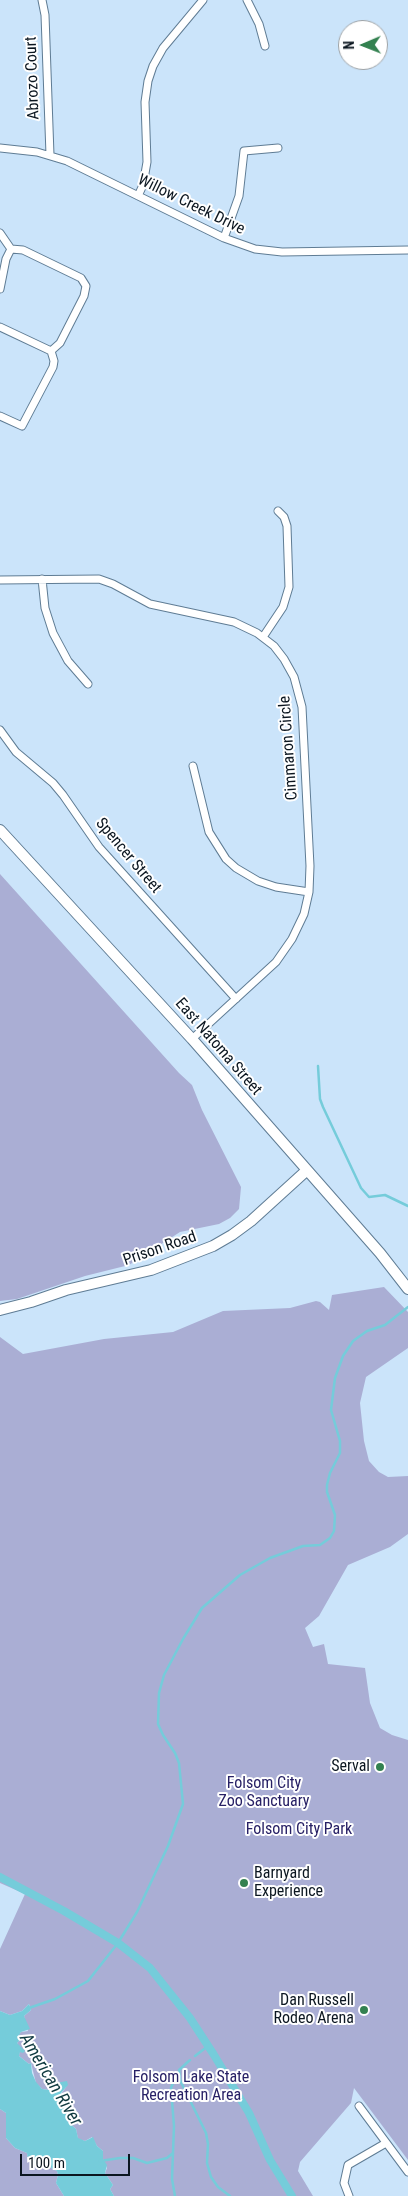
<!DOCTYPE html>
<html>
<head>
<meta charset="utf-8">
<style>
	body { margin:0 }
	#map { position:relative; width:408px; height:2196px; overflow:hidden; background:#cbe4fa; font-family:"Roboto Condensed",sans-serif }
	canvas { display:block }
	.north { position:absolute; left:338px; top:20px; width:50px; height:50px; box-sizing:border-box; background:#fff; border:1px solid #9da2a6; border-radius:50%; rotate:269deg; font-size:14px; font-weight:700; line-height:20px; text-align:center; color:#0b1620 }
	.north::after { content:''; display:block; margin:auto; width:18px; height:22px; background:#338150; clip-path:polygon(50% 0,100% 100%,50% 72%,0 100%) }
	.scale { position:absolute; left:20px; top:2154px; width:110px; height:22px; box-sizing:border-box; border:2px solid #0b1620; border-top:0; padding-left:6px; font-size:15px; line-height:18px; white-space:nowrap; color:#0b1620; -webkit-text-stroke:4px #fff; paint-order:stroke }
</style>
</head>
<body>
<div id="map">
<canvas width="408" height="2196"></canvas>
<div class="north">N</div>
<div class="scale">100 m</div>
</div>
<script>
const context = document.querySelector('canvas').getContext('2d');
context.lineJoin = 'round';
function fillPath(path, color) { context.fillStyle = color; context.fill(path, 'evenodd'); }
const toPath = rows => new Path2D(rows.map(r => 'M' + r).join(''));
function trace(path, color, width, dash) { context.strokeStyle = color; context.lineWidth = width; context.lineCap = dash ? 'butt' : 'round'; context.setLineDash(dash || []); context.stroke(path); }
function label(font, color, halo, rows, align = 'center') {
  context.font = font + ' "Roboto Condensed",sans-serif'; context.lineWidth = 4; context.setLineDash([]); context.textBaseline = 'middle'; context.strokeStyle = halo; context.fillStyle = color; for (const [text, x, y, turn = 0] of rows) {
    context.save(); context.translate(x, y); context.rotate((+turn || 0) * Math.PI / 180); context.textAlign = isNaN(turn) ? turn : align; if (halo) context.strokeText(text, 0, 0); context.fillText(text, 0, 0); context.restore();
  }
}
const green = toPath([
	[0,874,179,1073,192,1085,202,1110,241,1187,239,1209,230,1218,219,1224,180,1232,129,1265,85,1276,17,1299,0,1301],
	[384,1287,408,1312,408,1348,366,1377,360,1403,364,1441,369,1461,379,1472,388,1477,408,1476,408,1534,390,1547,348,1565,319,1616,305,1628,313,1647,324,1644,328,1664,365,1668,370,1703,380,1728,392,1735,408,1740,408,2160,354,2088,351,2103,300,2162,298,2171,313,2196,114,2196,110,2189,113,2185,105,2173,107,2168,103,2159,103,2151,97,2146,92,2137,85,2141,78,2139,76,2129,67,2121,69,2114,75,2113,61,2097,61,2094,66,2087,67,2082,56,2083,49,2090,42,2089,36,2083,31,2063,29,2064,19,2056,20,2048,17,2043,23,2036,18,2035,21,2032,28,2031,24,2016,31,2010,29,2004,22,2011,10,2015,0,2011,0,1949,25,1894,0,1883,0,1337,23,1354,104,1339,173,1332,223,1311,290,1308,316,1301,320,1302,329,1310,332,1295],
	[0,2109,6,2113,6,2138,15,2148,27,2153,28,2160,35,2165,48,2166,57,2171,58,2175,56,2183,64,2196,0,2196]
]);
const water = toPath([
	[29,2004,31,2010,24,2016,30,2029,21,2032,19,2035,23,2037,17,2043,25,2051,23,2053,20,2052,19,2056,29,2064,31,2063,32,2073,36,2082,42,2089,49,2090,56,2083,67,2081,68,2085,61,2093,61,2097,67,2105,76,2109,75,2113,69,2114,67,2121,76,2129,78,2138,85,2141,93,2137,97,2146,103,2151,103,2159,107,2165,105,2173,113,2185,110,2189,114,2196,64,2196,56,2183,58,2175,57,2171,48,2166,35,2165,28,2160,27,2153,15,2148,6,2138,6,2113,0,2109,0,2011,10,2015,22,2011]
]);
const stream = toPath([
	[318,1066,320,1099,323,1107,361,1188,369,1197,385,1195,408,1206],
	[29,2008,55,1999,88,1981,118,1943,137,1912,168,1846,183,1804,179,1763,175,1753,163,1735,158,1724,159,1693,164,1675,183,1639,202,1608,240,1575,270,1558,303,1546,320,1545,330,1538,334,1531,335,1515,327,1492,327,1485,330,1473,340,1453,340,1441,331,1410,335,1378,343,1356,353,1341,367,1331,385,1325,408,1307],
	[195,2056,208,2046],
	[190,2060,179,2070,180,2080,206,2133,208,2144,207,2163,211,2177,218,2187,230,2196],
	[100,2161,120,2158,133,2158,147,2163,167,2158,173,2153],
	[175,2196,172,2179,174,2126,171,2088,177,2074]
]);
const canal = toPath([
	[0,1877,64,1911,118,1943,150,1968,190,2018,214,2055,249,2113,270,2160,292,2196]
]);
const street = toPath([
	[42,0,45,15,50,155],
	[247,0,259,24,265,46],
	[0,148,37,152,67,161,224,238,255,249,282,252,408,250],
	[138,196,143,185,147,162,145,102,148,81,153,66,163,48,203,0],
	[0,233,11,249,6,259,0,289],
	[224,238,239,196,244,151,278,148],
	[11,249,23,250,81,278,86,286,84,296,60,343,51,351],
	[0,327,51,351,54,361,53,367,22,426,0,416],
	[42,579,45,608,53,633,68,661,88,684],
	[0,580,99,579,113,584,150,604,234,622,257,633,274,646,284,659,294,677,302,707,310,866,309,892,304,914,292,939,276,962,192,1039],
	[263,637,283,607,289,587,287,526,284,517,278,511],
	[0,730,16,752,53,783,63,795,99,847,236,999],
	[193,766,209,832,226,859,236,868,258,881,276,887,309,892],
	[359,2106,408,2172],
	[349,2196,344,2183,348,2165,386,2143]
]);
const secondary = toPath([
	[0,830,192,1039,380,1253,408,1289],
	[0,1310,31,1302,66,1290,151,1270,213,1246,232,1235,251,1221,306,1171]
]);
const markers = [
	[380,1767,5,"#338150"],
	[244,1883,5,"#338150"],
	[364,2010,5,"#338150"]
];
const streetNames = [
	["Abrozo Court",33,78,-92],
	["Willow Creek Drive",191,205,26],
	["Cimmaron Circle",289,748,-94],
	["Spencer Street",128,856,50],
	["East Natoma Street",218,1047,49],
	["Prison Road",160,1249,-19]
];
const poiNames = [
	["Serval",370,1767],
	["Barnyard",254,1874,"left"],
	["Experience",254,1892,"left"],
	["Dan Russell",354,2001],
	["Rodeo Arena",354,2019]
];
const parkNames = [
	["Folsom City",264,1784],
	["Zoo Sanctuary",264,1802],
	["Folsom City Park",299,1830],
	["Folsom Lake State",191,2078],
	["Recreation Area",191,2096]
];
const waterNames = [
	["American River",50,2080,59]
];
fillPath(green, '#aaaed4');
fillPath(water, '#75ccda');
trace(stream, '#75ccda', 2.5);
trace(canal, '#75ccda', 8);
trace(street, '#5f7c94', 9);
trace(secondary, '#5f7c94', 12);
trace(street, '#fff', 7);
trace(secondary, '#fff', 10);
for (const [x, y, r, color] of markers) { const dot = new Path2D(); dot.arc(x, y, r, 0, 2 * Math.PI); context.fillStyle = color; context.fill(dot); trace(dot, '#fff', 2); }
label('16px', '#0b1620', '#fff', streetNames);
label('16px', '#0b1620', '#fff', poiNames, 'right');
label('16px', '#272065', '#fff', parkNames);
label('italic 18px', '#103a40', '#fff', waterNames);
</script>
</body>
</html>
